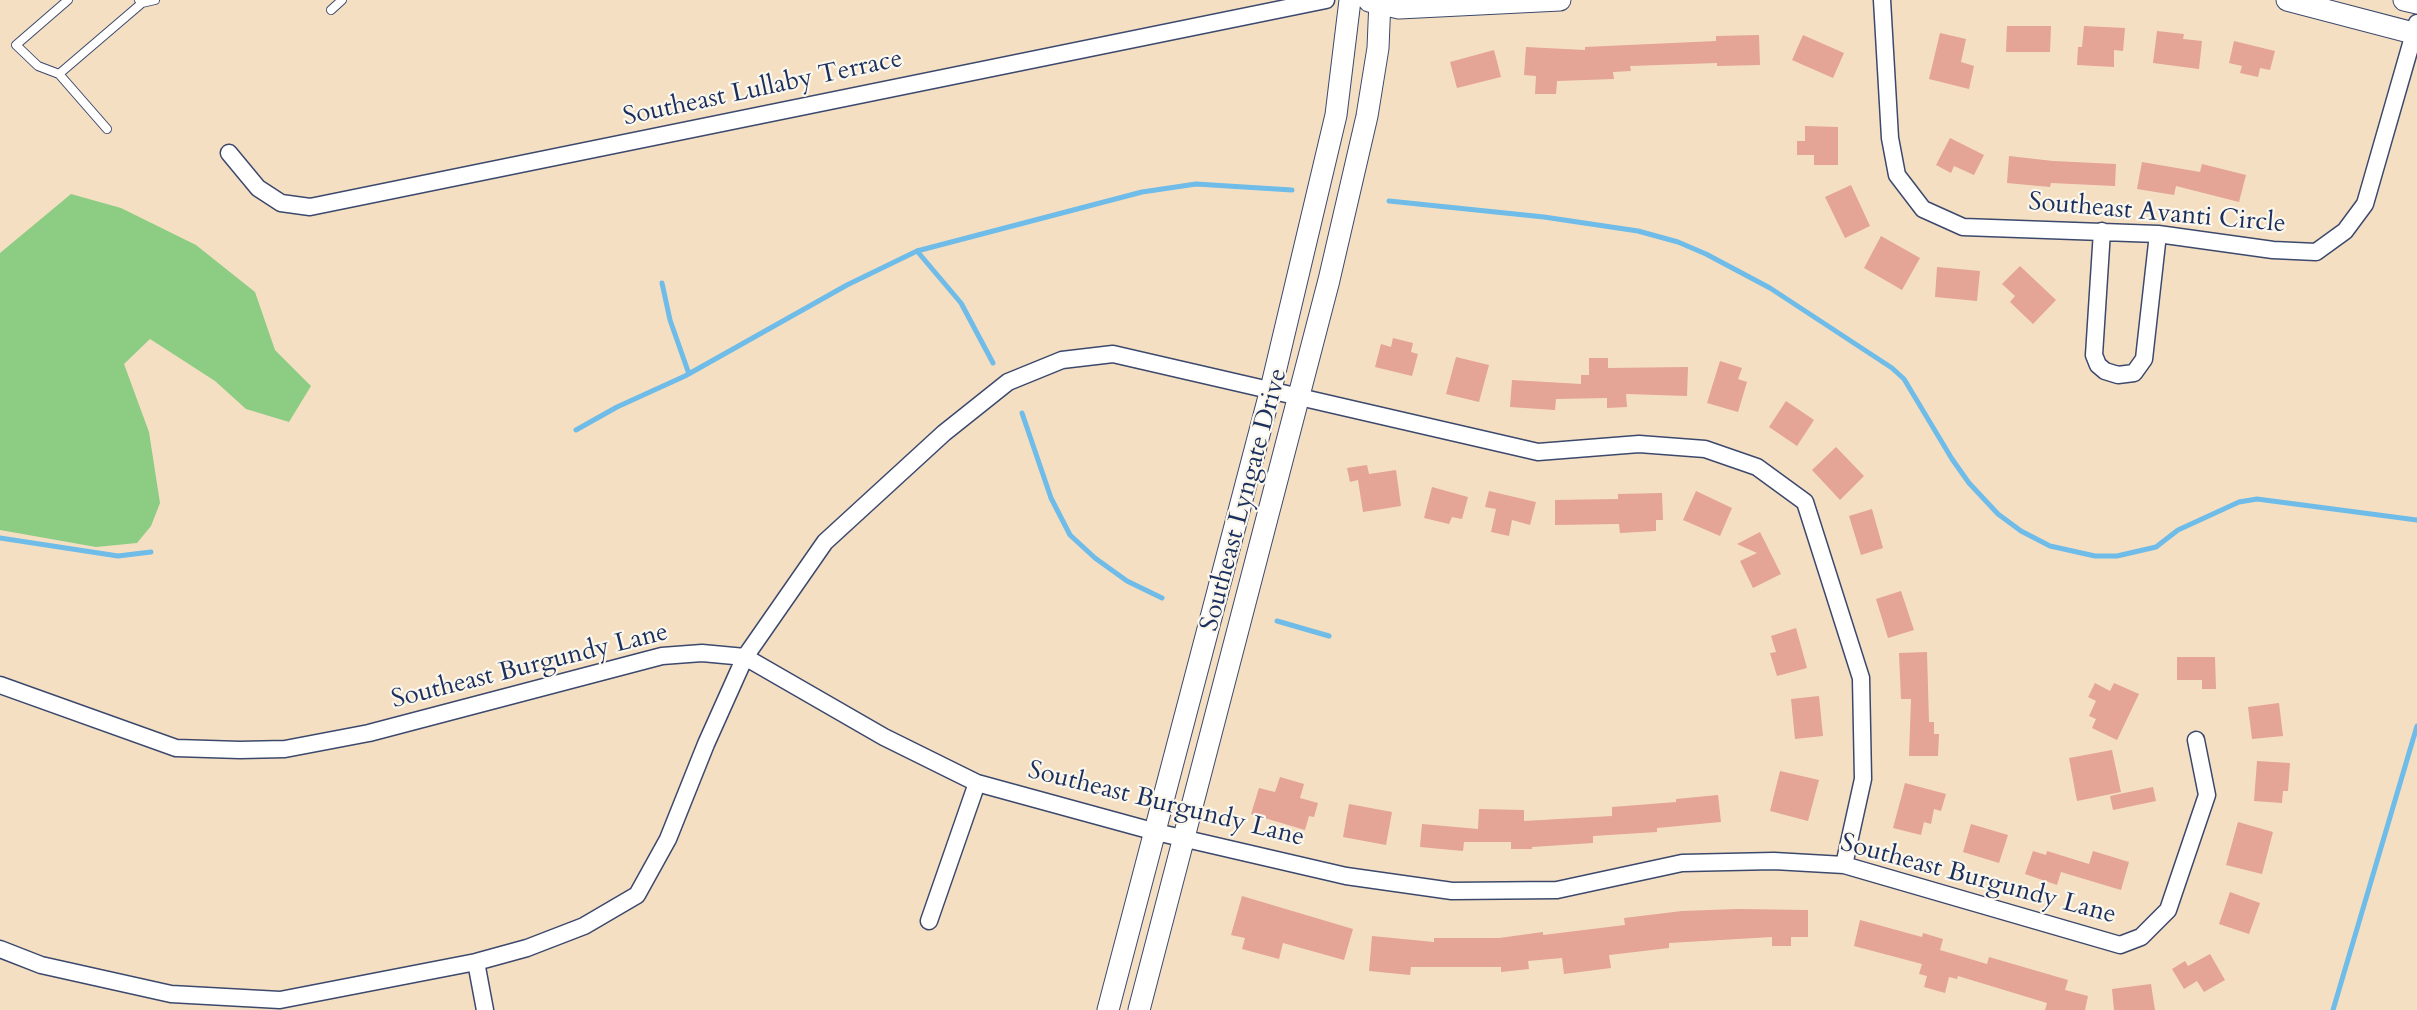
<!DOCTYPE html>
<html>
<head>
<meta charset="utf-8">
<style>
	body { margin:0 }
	canvas { display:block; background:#f4dfc3 }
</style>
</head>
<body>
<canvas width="2417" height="1010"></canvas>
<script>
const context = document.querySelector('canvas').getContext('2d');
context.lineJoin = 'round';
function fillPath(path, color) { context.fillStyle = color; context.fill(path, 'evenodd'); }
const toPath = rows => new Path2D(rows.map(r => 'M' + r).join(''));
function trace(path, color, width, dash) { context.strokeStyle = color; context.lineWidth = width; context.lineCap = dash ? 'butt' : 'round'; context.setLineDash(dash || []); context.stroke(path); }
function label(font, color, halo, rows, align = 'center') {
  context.font = font + ' Cardo,serif'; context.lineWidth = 4.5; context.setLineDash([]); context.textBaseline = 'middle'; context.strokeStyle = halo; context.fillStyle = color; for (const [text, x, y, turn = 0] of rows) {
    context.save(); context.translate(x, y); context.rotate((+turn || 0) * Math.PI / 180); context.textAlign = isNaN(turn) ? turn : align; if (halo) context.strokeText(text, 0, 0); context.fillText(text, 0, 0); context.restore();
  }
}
const green = toPath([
	[71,194,121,208,196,245,255,292,275,350,311,386,289,422,246,409,215,381,150,339,124,364,149,432,160,503,151,526,137,543,96,547,0,530,0,253]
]);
const stream = toPath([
	[1389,201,1544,217,1638,231,1678,242,1706,254,1770,288,1892,368,1904,379,1952,459,1969,483,1998,514,2021,531,2050,546,2095,556,2117,556,2156,547,2178,530,2239,502,2257,499,2417,520],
	[917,251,961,303,993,363],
	[662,283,670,320,689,374],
	[1022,413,1051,498,1070,535,1095,558,1127,581,1162,598],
	[576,430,617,407,685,376,847,285,917,251,1142,192,1196,184,1292,190],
	[0,538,118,556,151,552],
	[1277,621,1329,636],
	[2333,1010,2417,726]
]);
const building = toPath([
	[2007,26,2051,26,2050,52,2006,52],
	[2084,26,2125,28,2123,51,2114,50,2114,67,2077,65,2078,47,2082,47],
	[2157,31,2184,34,2183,39,2202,41,2199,69,2153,63],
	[1940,33,1966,39,1961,62,1974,66,1969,89,1929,79],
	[1759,35,1760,65,1717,66,1717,63,1630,66,1631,71,1613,72,1614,79,1557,81,1556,94,1535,94,1536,76,1524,75,1526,47,1585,50,1585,47,1716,41,1716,36],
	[1803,35,1844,53,1833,78,1792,60],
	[2234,41,2275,51,2270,70,2260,68,2258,77,2240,73,2242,66,2229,63],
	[1494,50,1501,77,1457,88,1450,62],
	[1805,126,1838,127,1838,165,1814,165,1814,155,1797,155,1797,141,1805,141],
	[1950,138,1984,155,1974,175,1954,166,1951,173,1936,165],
	[2009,156,2053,161,2116,164,2115,186,2051,183,2050,187,2007,183],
	[2142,162,2200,172,2202,164,2246,175,2239,202,2176,186,2174,195,2137,189],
	[1851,185,1870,226,1845,238,1825,197],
	[1881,236,1920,258,1902,290,1864,268],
	[2020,266,2056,300,2033,324,2010,302,2015,296,2002,284],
	[1937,267,1980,271,1977,301,1935,297],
	[1393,338,1413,343,1411,352,1418,354,1412,376,1375,367,1381,344,1391,347],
	[1456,357,1489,365,1479,402,1446,394],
	[1589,358,1608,358,1608,368,1688,367,1687,396,1626,394,1627,407,1607,408,1607,398,1556,399,1555,410,1510,407,1512,380,1581,384,1581,375,1589,375],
	[1720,361,1742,368,1738,379,1747,382,1738,412,1707,403],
	[1786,401,1814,420,1797,446,1769,427],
	[1836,447,1864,476,1840,500,1812,470],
	[1367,465,1369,474,1396,470,1401,506,1363,512,1358,480,1350,482,1347,468],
	[1432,487,1468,497,1462,519,1452,517,1449,524,1424,518],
	[1489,491,1536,502,1530,525,1512,520,1509,536,1491,532,1496,509,1485,507],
	[1696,491,1732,508,1720,536,1683,520],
	[1662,493,1663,520,1656,520,1656,531,1620,533,1619,524,1555,525,1555,500,1618,499,1618,494],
	[1872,509,1883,548,1861,555,1849,516],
	[1760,532,1781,574,1753,588,1740,561,1757,553,1737,544],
	[1901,591,1914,630,1888,638,1876,599],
	[1796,628,1807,668,1777,676,1770,653,1776,652,1771,636],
	[1927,652,1929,722,1934,722,1934,734,1939,734,1938,756,1909,756,1911,699,1901,699,1899,653],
	[2177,657,2215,657,2216,689,2202,689,2202,680,2177,680],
	[2095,683,2110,691,2114,683,2139,694,2117,740,2092,728,2096,719,2089,716,2096,701,2088,697],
	[1819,696,1823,736,1795,739,1791,699],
	[2279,703,2283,736,2252,739,2248,707],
	[2112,750,2121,792,2077,801,2069,758],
	[2257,761,2290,763,2288,791,2283,791,2282,803,2254,801],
	[1780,771,1819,780,1808,821,1770,811],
	[1280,777,1304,784,1300,798,1318,803,1314,817,1309,816,1305,830,1251,814,1259,788,1275,792],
	[1905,783,1946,794,1941,811,1934,809,1931,824,1924,822,1921,835,1893,828],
	[2153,787,2156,801,2113,810,2110,796],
	[1718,795,1721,822,1657,828,1657,832,1593,836,1593,843,1532,847,1532,849,1511,849,1511,842,1464,842,1463,851,1420,847,1422,824,1478,829,1479,809,1524,810,1524,821,1612,816,1612,807,1676,802,1676,799],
	[1349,804,1392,812,1386,845,1343,837],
	[2238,822,2273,832,2262,874,2226,865],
	[1971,824,2008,835,1999,863,1963,852],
	[2033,851,2046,855,2047,851,2089,864,2093,851,2129,862,2121,890,2061,872,2057,885,2025,874],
	[2230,892,2260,903,2249,934,2219,924],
	[1242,896,1353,929,1344,960,1283,943,1279,959,1242,949,1245,938,1231,935],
	[1738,909,1808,910,1808,937,1791,937,1791,946,1772,946,1772,937,1669,943,1669,948,1609,955,1611,968,1564,974,1562,958,1528,961,1529,969,1501,972,1501,967,1411,967,1410,975,1369,971,1372,936,1434,942,1434,938,1499,938,1543,932,1543,935,1625,925,1624,918,1682,911],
	[1860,920,1922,937,1923,933,1943,939,1940,950,1987,964,1989,957,2068,980,2065,990,2088,996,2085,1010,2045,1010,2047,1003,1958,976,1957,979,1949,977,1945,993,1924,987,1927,976,1919,974,1922,964,1854,946],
	[2210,954,2225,980,2204,992,2197,981,2184,989,2172,969,2185,961,2188,966],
	[2151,984,2155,1010,2114,1010,2112,989]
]);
const service = toPath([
	[68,0,16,45,38,66,59,74,107,129],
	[139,0,142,3,155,0],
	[331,10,342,0],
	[59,74,142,3]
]);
const minor = toPath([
	[1882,0,1890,138,1897,175,1923,209,1963,227,2158,234,2273,250,2316,252,2345,231,2365,204,2417,23],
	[229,153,258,188,281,203,310,207,1326,0],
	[2102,231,2094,355,2098,365,2105,371,2118,375,2134,373,2144,359,2158,234],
	[0,685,176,748,240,750,285,749,369,733,662,656,702,653,745,657,884,737,977,783,1156,832,1346,876,1452,891,1557,890,1682,863,1774,861,1844,865,2120,945,2141,937,2168,910,2207,795,2196,740],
	[929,921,977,783],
	[0,949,41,965,171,994,280,1000,476,962,527,948,584,926,637,895,668,839,706,744,745,657,825,542,944,433,1008,382,1062,360,1113,354,1538,452,1639,444,1705,449,1757,467,1805,502,1861,678,1863,779,1844,865],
	[476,962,485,1010]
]);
const tertiary = toPath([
	[2287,0,2417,34],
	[2404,0,2417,3],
	[1369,1,1399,8,1560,0],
	[1108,1010,1271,389,1336,115,1350,0],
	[1139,1010,1329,280,1367,116,1378,48,1380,0]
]);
const streetNames = [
	["Southeast Lullaby Terrace",763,89,-12],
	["Southeast Avanti Circle",2157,214,5],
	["Southeast Lyngate Drive",1245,500,-75],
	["Southeast Burgundy Lane",530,667,-14],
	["Southeast Burgundy Lane",1166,805,14],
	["Southeast Burgundy Lane",1978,880,15]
];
fillPath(green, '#8dcc83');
trace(stream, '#6fbce9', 5);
fillPath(building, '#e4a496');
trace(service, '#3c496d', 10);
trace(minor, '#3c496d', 19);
trace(tertiary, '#3c496d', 23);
trace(service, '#fff', 8);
trace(minor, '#fff', 16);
trace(tertiary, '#fff', 21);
label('26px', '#1b2f5e', '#fbf7ec', streetNames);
</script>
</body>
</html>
